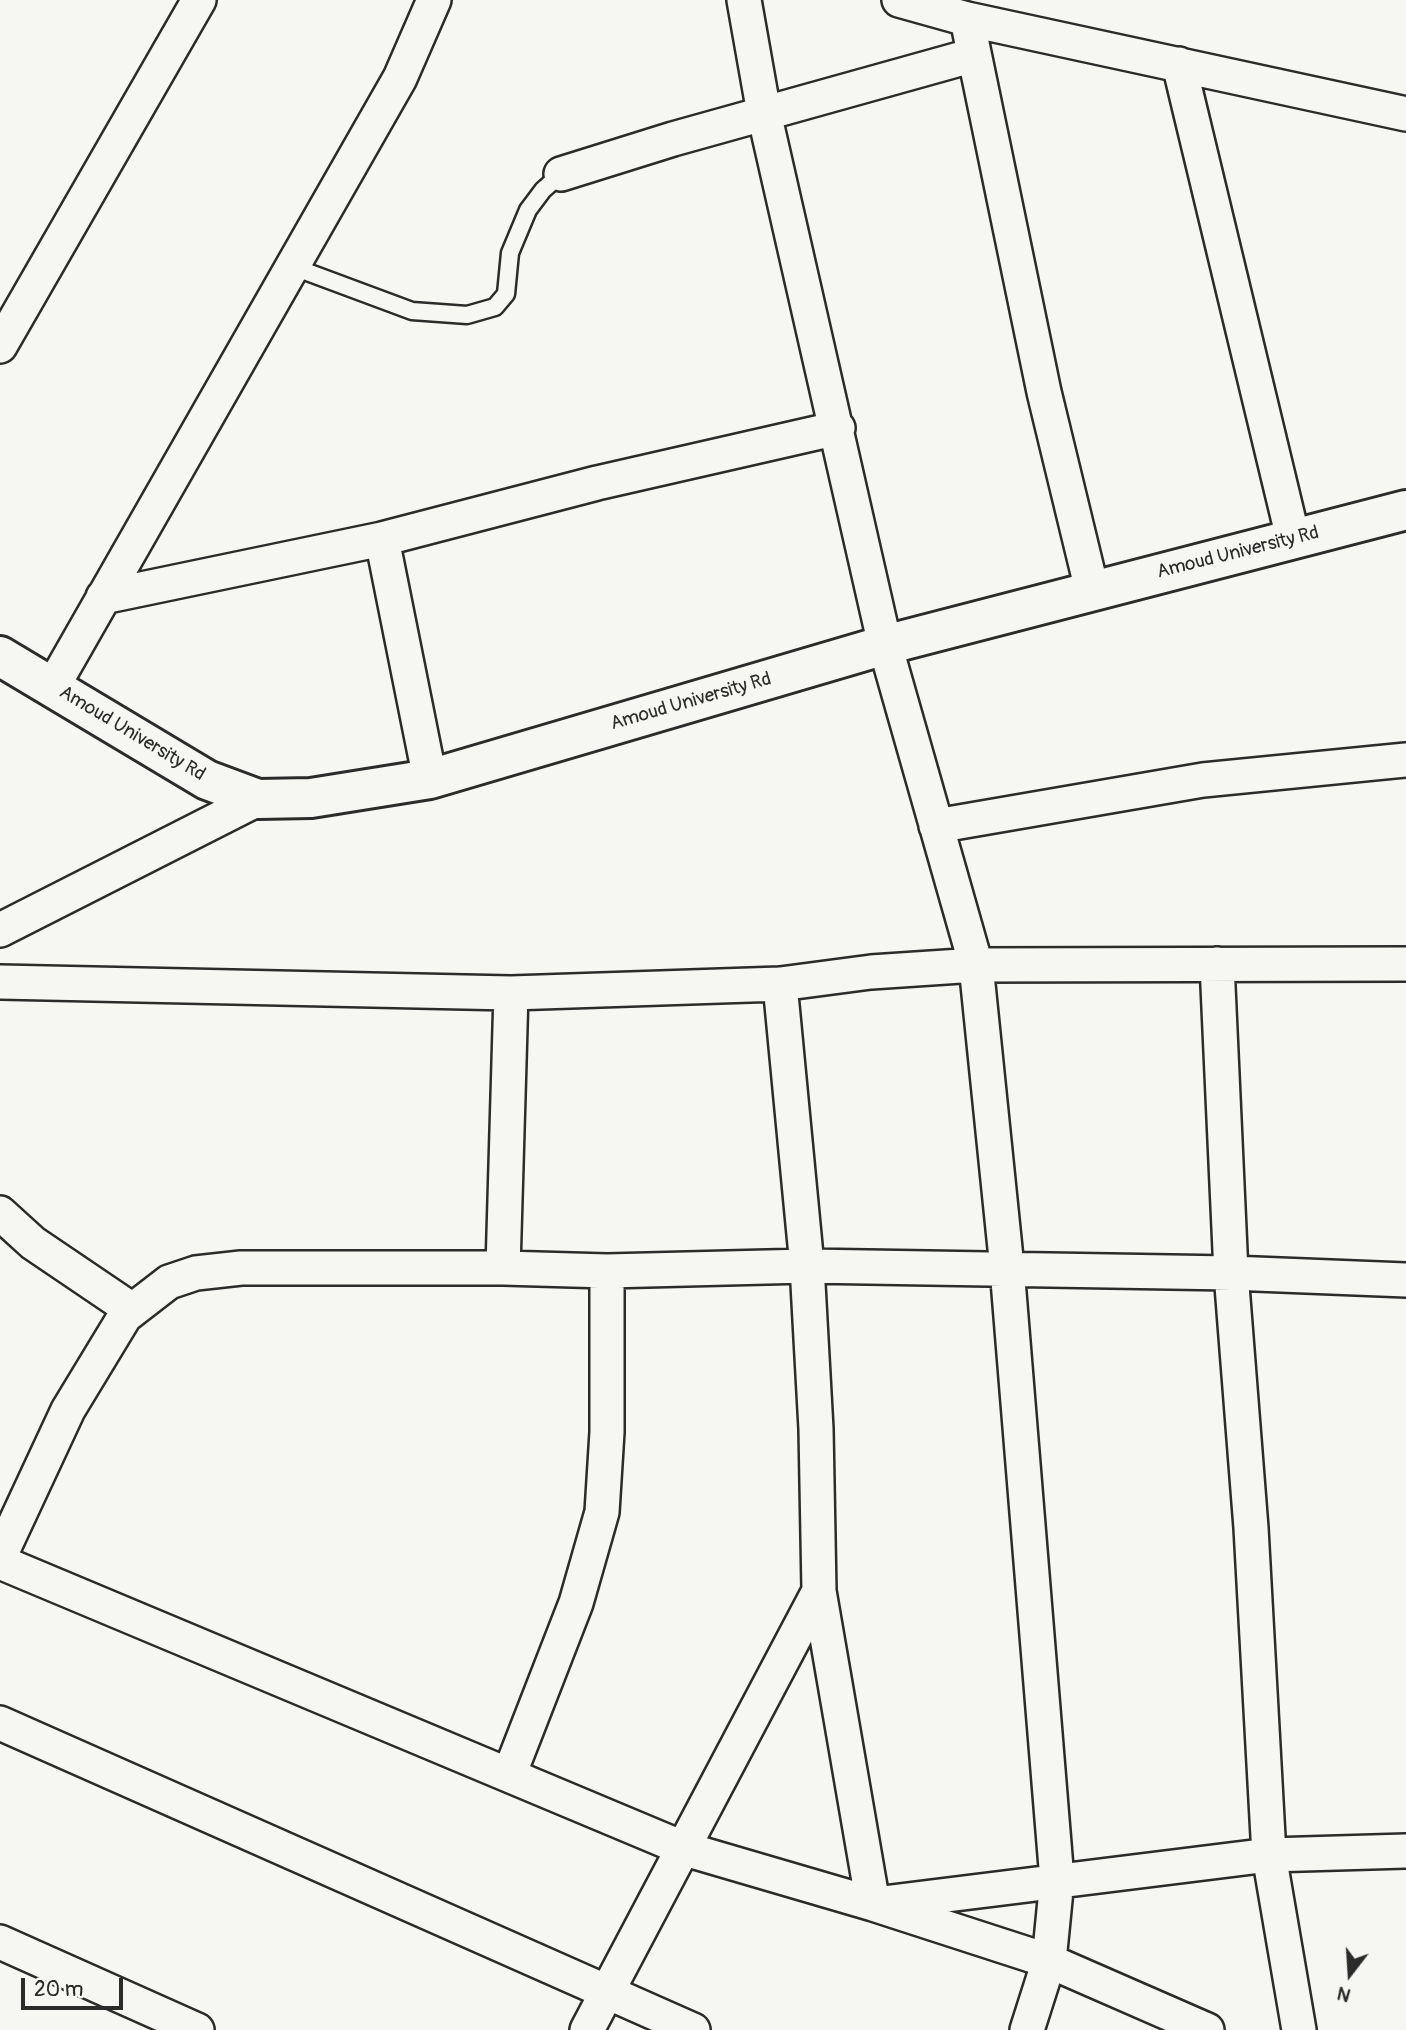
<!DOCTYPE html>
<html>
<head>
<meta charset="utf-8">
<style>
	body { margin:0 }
	#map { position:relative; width:1406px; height:2030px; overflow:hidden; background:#f6f6f2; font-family:Pangolin,sans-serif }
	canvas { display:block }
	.north { position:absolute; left:1315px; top:1939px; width:70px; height:70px; -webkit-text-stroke:5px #f6f6f2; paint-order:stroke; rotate:197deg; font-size:19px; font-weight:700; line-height:28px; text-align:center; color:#2b2b2b }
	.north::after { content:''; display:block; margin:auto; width:24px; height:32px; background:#2b2b2b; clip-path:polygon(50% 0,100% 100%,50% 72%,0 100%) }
	.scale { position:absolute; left:21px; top:1978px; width:102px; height:32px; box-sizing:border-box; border:4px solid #2b2b2b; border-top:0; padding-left:9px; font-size:21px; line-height:24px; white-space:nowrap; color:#2b2b2b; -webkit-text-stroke:5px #f6f6f2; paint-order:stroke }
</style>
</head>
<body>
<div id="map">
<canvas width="1406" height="2030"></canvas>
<div class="north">N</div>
<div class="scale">20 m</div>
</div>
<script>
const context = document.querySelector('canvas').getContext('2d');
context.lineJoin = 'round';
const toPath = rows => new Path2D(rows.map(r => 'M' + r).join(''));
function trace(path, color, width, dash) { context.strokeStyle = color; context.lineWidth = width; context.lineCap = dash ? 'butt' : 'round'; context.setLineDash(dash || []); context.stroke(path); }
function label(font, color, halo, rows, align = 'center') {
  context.font = font + ' Pangolin,sans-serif'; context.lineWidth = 5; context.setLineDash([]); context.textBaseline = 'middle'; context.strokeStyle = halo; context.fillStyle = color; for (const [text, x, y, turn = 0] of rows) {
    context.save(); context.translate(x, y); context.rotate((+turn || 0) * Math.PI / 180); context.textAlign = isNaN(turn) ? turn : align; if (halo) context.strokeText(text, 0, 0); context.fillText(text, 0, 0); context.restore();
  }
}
const lane = toPath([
	[291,266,412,311,467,315,495,307,506,294,510,253,528,210,543,190,561,174]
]);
const street = toPath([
	[744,0,764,113,885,645,976,965,1007,1268,1057,1880,1049,1961,1027,2030],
	[899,0,967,19,1406,114],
	[967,19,1044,392,1092,590],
	[1179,64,1293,538],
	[561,174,673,139,974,55],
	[0,346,199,0],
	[382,539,430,779],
	[103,597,382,539,597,483,838,428],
	[53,686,400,78,434,0],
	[936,826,1203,780,1406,760],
	[0,930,258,799],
	[1217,964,1231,1273,1251,1528,1269,1855,1299,2030],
	[0,982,511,993,780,984,871,972,976,965,1406,964],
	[780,984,807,1266,816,1429,819,1591,873,1904],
	[0,1213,33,1243,132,1310],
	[503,1268,511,993],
	[0,1556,68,1410,125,1316,169,1282,196,1273,241,1268,503,1268,607,1271,807,1266,1231,1273,1406,1280],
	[0,1562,685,1849,873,1904,1049,1961,1207,2030],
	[0,1723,693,2030],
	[509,1775,576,1603,602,1512,607,1432,607,1271],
	[883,1903,1269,1855,1406,1851],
	[0,1942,197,2030],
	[587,2030,819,1591]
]);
const secondary = toPath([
	[0,656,207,780,258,799,311,798,430,779,885,645,1406,510]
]);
const streetNames = [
	["Amoud University Rd",1238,553,-14],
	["Amoud University Rd",691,702,-16],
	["Amoud University Rd",132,734,31]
];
trace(lane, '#2b2b2b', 21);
trace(street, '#2b2b2b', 38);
trace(secondary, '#2b2b2b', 44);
trace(lane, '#f6f6f2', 16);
trace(street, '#f6f6f2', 33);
trace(secondary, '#f6f6f2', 38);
label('19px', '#2b2b2b', '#f6f6f2', streetNames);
</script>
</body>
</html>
